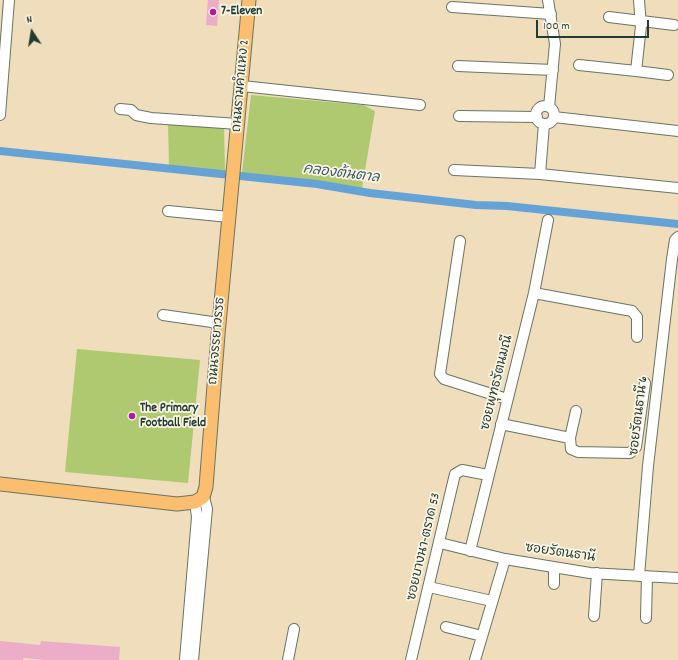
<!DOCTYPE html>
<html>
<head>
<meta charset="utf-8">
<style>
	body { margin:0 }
	#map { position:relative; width:678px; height:660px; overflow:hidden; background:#efddbb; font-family:Dekko,sans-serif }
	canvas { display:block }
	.north { position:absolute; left:12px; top:12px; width:40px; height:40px; -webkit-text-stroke:3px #fcf5e5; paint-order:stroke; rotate:348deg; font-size:11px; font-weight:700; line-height:16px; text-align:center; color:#1f3d34 }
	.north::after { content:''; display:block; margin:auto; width:14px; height:18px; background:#1f3d34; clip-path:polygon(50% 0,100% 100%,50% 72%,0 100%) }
	.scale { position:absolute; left:536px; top:20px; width:113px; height:18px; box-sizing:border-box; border:2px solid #1f3d34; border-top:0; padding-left:5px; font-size:12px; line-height:14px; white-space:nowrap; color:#1f3d34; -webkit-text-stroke:3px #fcf5e5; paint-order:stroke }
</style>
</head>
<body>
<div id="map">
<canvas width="678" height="660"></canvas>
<div class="north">N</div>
<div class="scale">100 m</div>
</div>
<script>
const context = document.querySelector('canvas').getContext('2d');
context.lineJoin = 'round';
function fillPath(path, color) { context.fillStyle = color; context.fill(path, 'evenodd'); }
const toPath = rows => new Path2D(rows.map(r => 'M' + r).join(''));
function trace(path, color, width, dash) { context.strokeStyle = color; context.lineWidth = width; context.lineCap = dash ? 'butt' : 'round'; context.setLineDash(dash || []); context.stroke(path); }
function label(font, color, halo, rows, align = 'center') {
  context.font = font + ' Dekko,"Playpen Sans Thai",sans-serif'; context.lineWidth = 3.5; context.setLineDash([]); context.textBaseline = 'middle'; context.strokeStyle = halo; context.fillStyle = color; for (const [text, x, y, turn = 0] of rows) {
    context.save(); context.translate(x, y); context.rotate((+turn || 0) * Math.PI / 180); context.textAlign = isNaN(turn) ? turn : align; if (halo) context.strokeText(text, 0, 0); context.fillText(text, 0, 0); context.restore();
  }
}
const green = toPath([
	[251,95,363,105,375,111,362,188,242,173],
	[168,122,224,126,225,172,169,166],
	[77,349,200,360,188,483,65,472]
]);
const canal = toPath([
	[0,151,317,184,370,193,476,205,507,206,678,224]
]);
const building = toPath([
	[208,0,219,0,217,26,206,25],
	[0,641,40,645,41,641,120,647,119,660,45,660,24,658,23,660,0,660]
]);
const minor = toPath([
	[548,0,555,44,549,107],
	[452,7,551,14],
	[609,17,674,25],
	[579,65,636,71,641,26,639,0],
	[458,66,553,70],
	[636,71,668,75],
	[242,86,420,105],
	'536 115a9 9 0 1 1 18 0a9 9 0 1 1-18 0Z',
	[120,109,131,110,136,115,151,118,238,124],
	[0,115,9,0],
	[459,116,537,117],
	[554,117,678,131],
	[454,170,540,174,678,188],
	[540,174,544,124],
	[168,211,229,217],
	[460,241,440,374,444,379,507,399],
	[534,293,632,311,637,317,637,337],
	[163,315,219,323],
	[576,411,570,438,571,449,578,452,630,453,636,447,645,383],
	[501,424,570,438],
	[440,543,505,559,590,573,678,578],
	[470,551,534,293,548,220],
	[639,576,648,466,672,259,675,240,678,237],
	[554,584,554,567],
	[429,587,492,601],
	[594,616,597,573],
	[646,618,647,576],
	[446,627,482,636],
	[185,660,197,517,195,502],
	[193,660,207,509,205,501,203,497],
	[288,660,294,629],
	[411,660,455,474,462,470,488,475],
	[475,660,505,559]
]);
const major = toPath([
	[0,484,177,504,195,502,203,497,206,487,218,335,249,0]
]);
const markers = [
	[213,12,4,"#b5179e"],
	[132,416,4,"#b5179e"]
];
const poiNames = [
	["7-Eleven",221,12],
	["The Primary",140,409],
	["Football Field",140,424]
];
const streetNames = [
	["ถนนรามคำแหง 2",242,86,-85],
	["ถนนจรรยาวรรธ",218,341,-85],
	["ซอยพุทธรัตนมณี",498,383,-76],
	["ซอยรัตนธานี 6",640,416,-83],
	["ซอยบางนา-ตราด 53",425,547,-77],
	["ซอยรัตนธานี",560,554,8]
];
const waterNames = [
	["คลองต้นตาล",341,175,7]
];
fillPath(green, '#aec96f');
trace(canal, '#65a2d6', 8);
fillPath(building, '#ecadc8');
trace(minor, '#687563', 12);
trace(major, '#687563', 15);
trace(minor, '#fff', 10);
trace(major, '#fabe6e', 13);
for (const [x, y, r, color] of markers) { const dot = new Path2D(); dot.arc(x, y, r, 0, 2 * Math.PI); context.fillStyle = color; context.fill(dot); trace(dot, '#fcf5e5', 1.5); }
label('bold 13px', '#1f3d34', '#fcf5e5', poiNames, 'left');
label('13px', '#1f3d34', '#fcf5e5', streetNames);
label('italic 14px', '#345b65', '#fcf5e5', waterNames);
</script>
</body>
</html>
